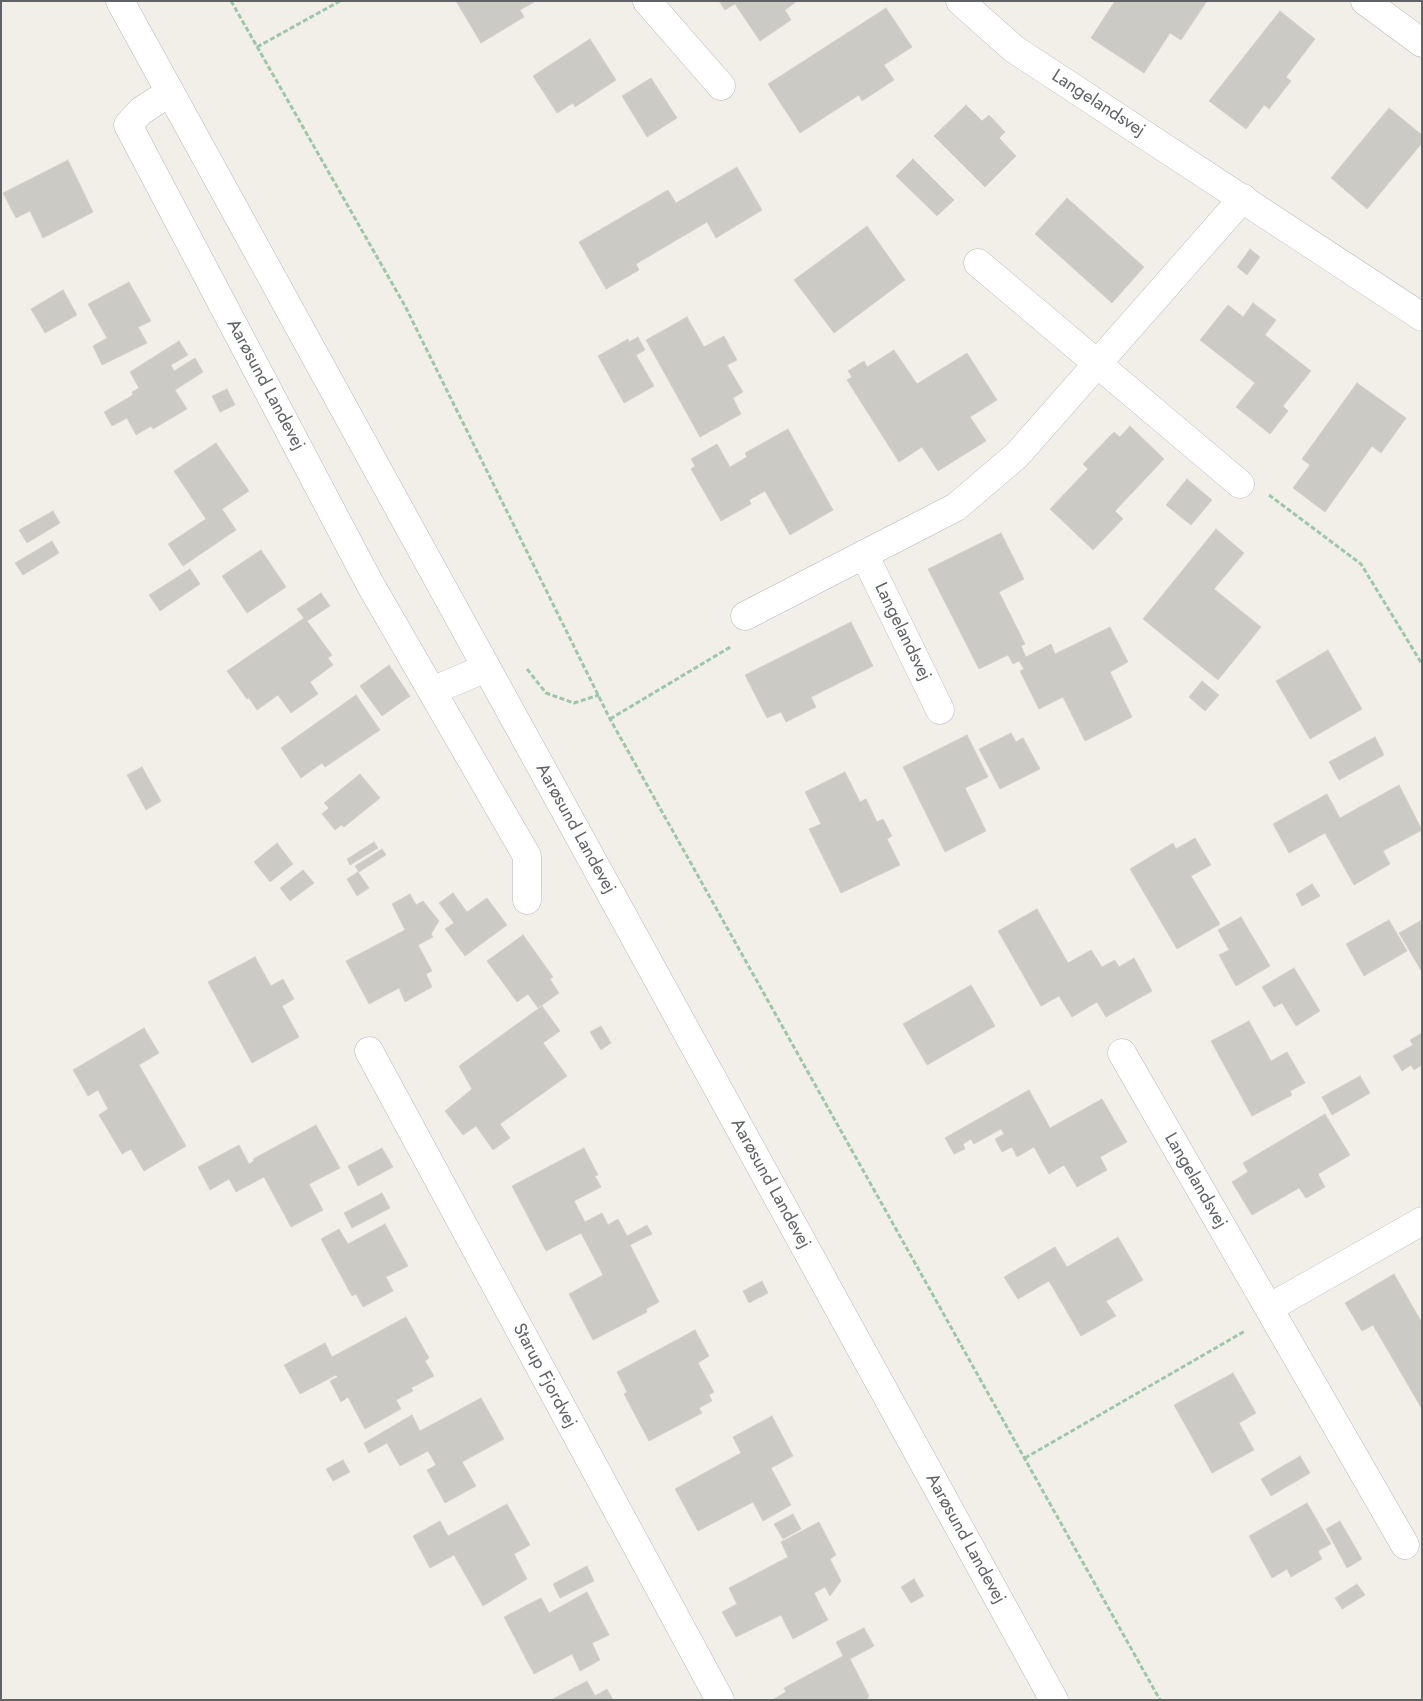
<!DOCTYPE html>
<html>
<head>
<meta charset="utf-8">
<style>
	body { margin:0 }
	#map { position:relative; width:1423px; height:1701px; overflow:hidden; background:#f1efe8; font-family:Jost,sans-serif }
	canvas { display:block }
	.frame { position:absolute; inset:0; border:2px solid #5f6368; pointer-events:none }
</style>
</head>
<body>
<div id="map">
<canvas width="1423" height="1701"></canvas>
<div class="frame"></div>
</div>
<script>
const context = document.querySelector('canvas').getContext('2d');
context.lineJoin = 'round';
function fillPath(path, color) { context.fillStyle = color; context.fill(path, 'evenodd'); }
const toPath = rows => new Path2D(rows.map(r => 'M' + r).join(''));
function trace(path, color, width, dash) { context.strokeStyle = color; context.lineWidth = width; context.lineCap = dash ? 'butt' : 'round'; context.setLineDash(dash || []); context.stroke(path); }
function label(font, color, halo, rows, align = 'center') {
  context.font = font + ' Jost,sans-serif'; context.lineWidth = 4; context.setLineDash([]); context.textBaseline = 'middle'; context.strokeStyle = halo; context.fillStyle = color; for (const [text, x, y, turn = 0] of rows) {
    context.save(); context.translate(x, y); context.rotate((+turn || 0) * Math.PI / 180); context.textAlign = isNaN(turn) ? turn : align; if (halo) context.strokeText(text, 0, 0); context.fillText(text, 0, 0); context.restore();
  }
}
const building = toPath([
	[456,1,536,1,520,10,524,17,481,43,456,1],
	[719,1,797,1,785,10,791,20,760,41,735,4,725,10,719,1],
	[1115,1,1207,1,1181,40,1170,33,1144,73,1091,38,1115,1],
	[886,8,912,47,884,65,894,80,862,101,859,95,800,133,768,84,886,8],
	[1280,11,1315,39,1286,77,1291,81,1269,109,1264,105,1246,129,1209,101,1280,11],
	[590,39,616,80,575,107,573,103,557,113,533,76,590,39],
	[651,78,677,118,647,137,622,96,651,78],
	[966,105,982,121,989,115,1005,132,999,138,1016,156,985,187,934,136,966,105],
	[1389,108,1422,135,1422,143,1367,209,1331,178,1389,108],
	[913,159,954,200,937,216,896,176,913,159],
	[68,160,93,212,43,238,30,211,16,218,3,193,68,160],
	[737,167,762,210,716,238,707,222,636,264,639,270,606,289,579,242,668,190,676,203,737,167],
	[1067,198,1144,267,1112,303,1035,234,1067,198],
	[867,226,905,280,834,333,794,280,867,226],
	[1250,249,1260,257,1247,275,1237,267,1250,249],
	[129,282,151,321,138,327,147,343,102,365,93,346,107,338,88,304,129,282],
	[63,290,77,315,45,333,31,309,63,290],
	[1253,303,1276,320,1265,335,1311,371,1283,406,1288,411,1270,434,1236,407,1255,383,1200,340,1228,305,1243,317,1253,303],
	[687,317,704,347,724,336,737,360,727,365,743,392,733,398,741,414,700,437,646,340,687,317],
	[638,337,645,350,636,355,654,386,624,403,598,356,628,339,629,342,638,337],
	[179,341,188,355,171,365,174,371,195,358,203,372,175,390,187,409,153,429,151,426,136,435,127,418,112,426,104,412,133,395,132,392,139,388,130,372,179,341],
	[894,350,917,384,967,353,997,400,970,417,986,441,938,471,922,447,899,462,847,380,852,377,848,371,864,361,867,367,894,350],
	[1357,383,1406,418,1381,453,1372,446,1325,512,1293,488,1310,465,1302,459,1357,383],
	[227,389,235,405,220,412,212,396,227,389],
	[1130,426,1164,459,1115,511,1123,519,1093,550,1050,509,1088,469,1083,464,1114,432,1120,437,1130,426],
	[788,429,833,510,790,535,765,491,749,500,751,504,721,521,691,469,695,466,691,459,717,444,730,467,747,457,745,453,788,429],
	[216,443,249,491,222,509,236,530,183,566,168,544,206,519,174,471,216,443],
	[1187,479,1212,500,1191,525,1166,505,1187,479],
	[53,511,60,523,27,543,19,530,53,511],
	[1216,529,1244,553,1214,589,1261,627,1218,680,1143,619,1216,529],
	[1001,533,1024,579,999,592,1025,644,1021,646,1026,657,1051,644,1055,654,1110,627,1128,662,1110,672,1132,717,1085,741,1063,697,1039,709,1020,671,1024,669,1019,661,1013,664,1008,655,979,669,928,569,1001,533],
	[52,541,59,553,23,575,15,563,52,541],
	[261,550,286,587,247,613,222,576,261,550],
	[190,569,200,584,160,611,149,595,190,569],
	[321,593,330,606,307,621,332,655,328,658,333,665,310,682,318,694,291,713,278,695,257,710,249,698,247,699,227,671,304,618,297,609,321,593],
	[851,622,873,666,811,697,816,707,786,722,781,712,767,718,745,675,851,622],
	[1328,650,1362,709,1310,739,1276,681,1328,650],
	[389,665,410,696,382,716,360,686,389,665],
	[1202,681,1219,695,1205,711,1189,697,1202,681],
	[356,695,380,730,325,767,322,763,301,778,281,748,356,695],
	[1011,733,1016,742,1023,738,1040,769,1000,789,979,749,1011,733],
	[967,735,988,777,965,788,986,831,945,852,903,767,967,735],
	[1375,737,1384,755,1339,780,1329,762,1375,737],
	[142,767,161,801,146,810,127,775,142,767],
	[845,772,860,802,866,799,877,822,883,819,892,836,887,839,900,865,841,893,809,829,821,824,805,792,845,772],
	[360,774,380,798,344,827,341,825,335,830,322,814,329,808,324,803,360,774],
	[1399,785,1422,830,1383,851,1390,864,1354,885,1325,833,1289,853,1273,824,1327,794,1340,818,1399,785],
	[1195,838,1211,865,1191,876,1220,924,1177,949,1130,869,1173,843,1176,849,1195,838],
	[374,842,378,848,350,865,347,859,374,842],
	[277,843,293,864,270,882,254,862,277,843],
	[382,849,386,855,359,872,355,866,382,849],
	[303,870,314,883,290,901,280,888,303,870],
	[358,872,369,888,357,896,347,879,358,872],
	[1312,884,1320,896,1302,906,1296,894,1312,884],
	[453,893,467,912,487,898,507,925,465,956,445,929,454,923,439,903,453,893],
	[410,894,416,905,423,901,439,921,431,934,433,937,418,945,432,971,426,974,432,987,405,1002,399,988,369,1004,346,961,405,930,392,904,410,894],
	[1037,909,1068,963,1091,950,1102,967,1115,960,1119,967,1134,958,1152,991,1106,1017,1097,1002,1072,1017,1059,996,1041,1006,998,931,1037,909],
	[1241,917,1270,966,1236,986,1219,955,1229,950,1218,930,1241,917],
	[1389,920,1407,951,1364,976,1346,944,1389,920],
	[1422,920,1422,972,1399,933,1422,920],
	[523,935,553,977,550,979,559,993,538,1008,528,994,517,1002,487,961,523,935],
	[255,957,271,986,283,979,294,999,282,1006,299,1037,252,1063,208,982,255,957],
	[1294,968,1320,1011,1296,1026,1282,1003,1274,1007,1262,987,1294,968],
	[971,985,995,1026,927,1065,903,1024,971,985],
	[542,1006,560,1031,543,1043,567,1076,500,1124,510,1138,493,1150,476,1126,463,1135,445,1111,472,1089,459,1066,542,1006],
	[1249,1021,1271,1061,1287,1052,1305,1083,1290,1091,1292,1095,1252,1116,1211,1041,1249,1021],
	[601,1026,611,1043,601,1050,590,1032,601,1026],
	[144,1028,159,1053,139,1065,186,1146,144,1171,131,1149,122,1154,99,1115,108,1109,98,1090,88,1096,73,1070,144,1028],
	[1422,1033,1422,1065,1414,1070,1411,1065,1402,1071,1393,1056,1413,1045,1410,1040,1422,1033],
	[1360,1076,1370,1093,1332,1115,1322,1097,1360,1076],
	[1029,1090,1050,1128,1102,1099,1127,1142,1100,1157,1107,1170,1077,1187,1064,1165,1049,1174,1034,1147,1017,1157,1012,1147,1002,1152,995,1139,1004,1134,1001,1129,974,1144,971,1139,963,1144,965,1149,954,1154,945,1138,1029,1090],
	[1325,1114,1350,1155,1318,1174,1325,1187,1306,1198,1299,1188,1252,1215,1232,1182,1248,1172,1243,1163,1325,1114],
	[316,1125,340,1168,309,1184,323,1210,291,1227,264,1177,236,1192,229,1179,210,1190,198,1167,239,1145,249,1164,254,1161,253,1159,316,1125],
	[382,1148,393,1167,358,1186,348,1166,382,1148],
	[584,1148,598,1175,595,1176,601,1187,574,1201,585,1222,602,1213,608,1225,618,1219,627,1236,647,1225,652,1234,630,1245,659,1302,646,1309,647,1312,593,1340,569,1294,603,1275,581,1233,546,1251,512,1186,584,1148],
	[382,1193,390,1208,352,1228,344,1213,382,1193],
	[385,1224,408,1266,386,1277,393,1291,363,1307,356,1294,352,1296,321,1239,339,1229,348,1244,385,1224],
	[1118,1237,1143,1280,1106,1301,1116,1316,1081,1336,1049,1281,1018,1299,1004,1277,1055,1247,1067,1267,1118,1237],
	[1394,1274,1422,1323,1422,1409,1373,1325,1362,1331,1345,1303,1394,1274],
	[762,1281,768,1293,749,1303,743,1291,762,1281],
	[406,1317,429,1358,425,1361,434,1376,411,1388,413,1391,396,1400,401,1409,365,1429,348,1397,341,1402,330,1381,338,1377,336,1375,300,1394,284,1365,325,1343,332,1357,406,1317],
	[695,1330,709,1356,698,1363,714,1392,709,1395,712,1401,699,1408,702,1413,649,1441,624,1394,627,1392,617,1372,695,1330],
	[1233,1373,1256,1413,1239,1423,1254,1450,1212,1473,1174,1405,1233,1373],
	[481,1398,504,1439,462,1462,476,1486,445,1503,427,1470,436,1465,428,1451,400,1466,387,1443,369,1453,364,1443,412,1415,420,1431,481,1398],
	[772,1416,793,1456,771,1468,791,1505,763,1521,753,1502,698,1531,675,1489,741,1453,733,1437,772,1416],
	[1300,1456,1310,1473,1271,1496,1261,1479,1300,1456],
	[343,1460,350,1472,333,1481,326,1469,343,1460],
	[1307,1503,1331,1544,1318,1551,1322,1559,1291,1577,1287,1569,1272,1578,1249,1536,1307,1503],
	[507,1504,530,1545,514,1554,527,1579,483,1606,454,1555,430,1568,413,1536,440,1521,448,1536,507,1504],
	[793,1514,801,1529,783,1539,774,1524,793,1514],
	[1340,1521,1362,1559,1347,1568,1326,1529,1340,1521],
	[819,1522,836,1555,830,1559,841,1581,830,1596,825,1587,814,1593,828,1620,793,1639,781,1615,736,1637,722,1612,737,1604,729,1588,788,1557,781,1542,819,1522],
	[587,1566,594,1581,560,1598,553,1584,587,1566],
	[914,1579,924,1596,911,1603,901,1587,914,1579],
	[1357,1584,1365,1595,1342,1609,1335,1598,1357,1584],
	[587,1592,609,1635,592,1643,600,1660,580,1671,572,1654,534,1674,504,1617,541,1598,549,1613,587,1592],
	[864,1628,874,1646,850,1659,869,1696,866,1700,772,1700,786,1692,784,1688,843,1656,836,1642,864,1628],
	[587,1681,595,1696,607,1689,613,1700,551,1700,587,1681]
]);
const path = toPath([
	[231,1,405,306,610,719,1160,1700],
	[257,47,340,1],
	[1269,495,1361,564,1422,664],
	[527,669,546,693,574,703,599,695],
	[610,719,732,646],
	[1025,1458,1245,1331]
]);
const minor = toPath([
	[120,1,1054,1700],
	[647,1,721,86],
	[960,1,1014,49,1422,317],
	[1365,1,1422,43],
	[170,92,141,111,128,125,370,584,527,856,527,900],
	[978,263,1240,484],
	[864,554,940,710],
	[745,616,956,507,1017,455,1243,198],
	[432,691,486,668],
	[369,1051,720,1700],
	[1122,1053,1405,1545],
	[1269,1308,1422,1221]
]);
const streetNames = [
	["Langelandsvej",1098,104,33],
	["Aarøsund Landevej",265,385,62],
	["Langelandsvej",902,632,64],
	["Aarøsund Landevej",575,829,61],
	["Langelandsvej",1195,1181,60],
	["Aarøsund Landevej",770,1184,61],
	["Starup Fjordvej",544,1376,62],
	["Aarøsund Landevej",965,1539,61]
];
fillPath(building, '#cccac5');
trace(building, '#d6d1c6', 1);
trace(minor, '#b5b8bc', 29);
trace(path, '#9cc7a9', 3, [5, 2.5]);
trace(minor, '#fff', 28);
label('18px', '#5f6368', '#fff', streetNames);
</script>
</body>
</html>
